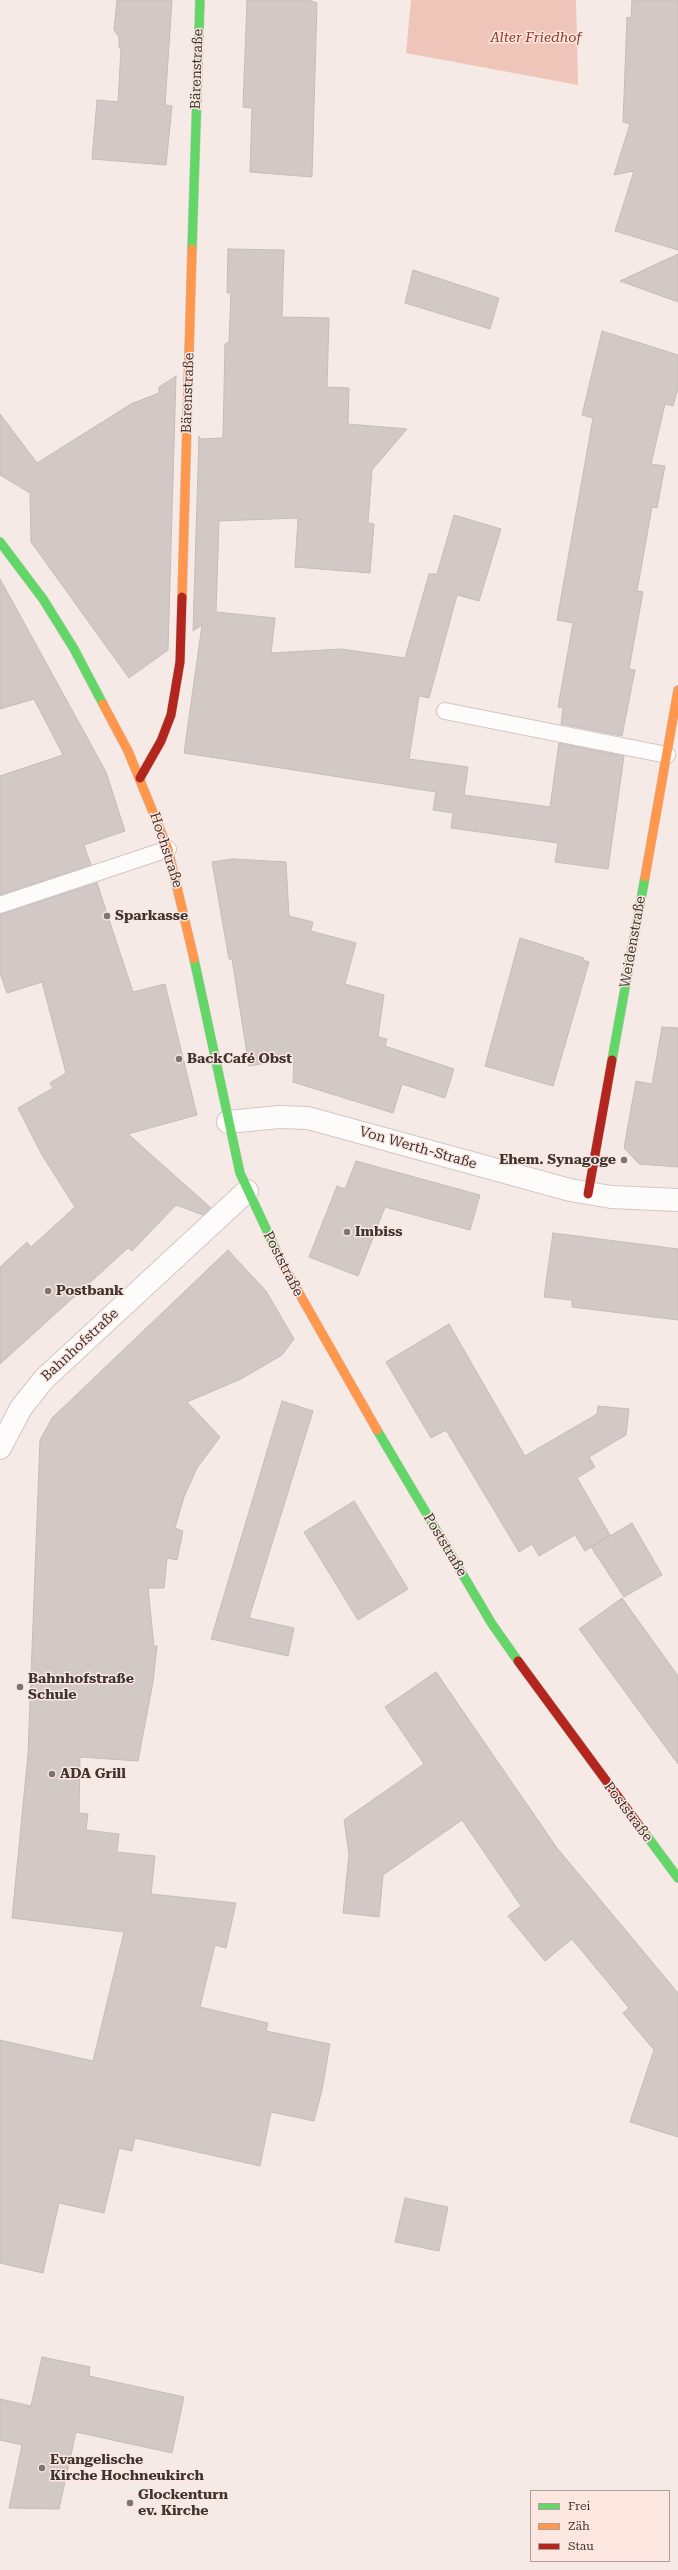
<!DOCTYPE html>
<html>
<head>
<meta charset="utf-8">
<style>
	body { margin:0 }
	#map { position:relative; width:678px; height:2570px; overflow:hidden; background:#f6eae6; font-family:"Roboto Serif",serif }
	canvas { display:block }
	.legend { position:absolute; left:530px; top:2490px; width:140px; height:72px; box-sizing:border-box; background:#fce6e0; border:1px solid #b09f9a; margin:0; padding:5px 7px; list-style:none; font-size:12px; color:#3d3532 }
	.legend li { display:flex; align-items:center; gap:8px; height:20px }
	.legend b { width:20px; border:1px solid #b09f9a }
</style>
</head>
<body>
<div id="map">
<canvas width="678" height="2570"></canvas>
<ul class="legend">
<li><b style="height:5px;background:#63d668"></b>Frei</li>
<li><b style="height:5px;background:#ff974d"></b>Zäh</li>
<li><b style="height:5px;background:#b3261e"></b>Stau</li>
</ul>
</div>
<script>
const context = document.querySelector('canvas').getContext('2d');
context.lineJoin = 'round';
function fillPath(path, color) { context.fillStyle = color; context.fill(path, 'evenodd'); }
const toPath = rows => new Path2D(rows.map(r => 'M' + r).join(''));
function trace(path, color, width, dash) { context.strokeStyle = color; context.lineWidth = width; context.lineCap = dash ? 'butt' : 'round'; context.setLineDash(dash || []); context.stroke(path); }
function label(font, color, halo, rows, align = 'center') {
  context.font = font + ' "Roboto Serif",serif'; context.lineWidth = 3; context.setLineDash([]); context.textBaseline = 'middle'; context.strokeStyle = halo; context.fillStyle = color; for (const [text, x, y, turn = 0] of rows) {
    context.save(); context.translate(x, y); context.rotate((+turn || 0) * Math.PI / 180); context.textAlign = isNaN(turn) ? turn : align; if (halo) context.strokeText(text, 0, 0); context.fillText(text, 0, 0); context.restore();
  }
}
const green = toPath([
	[411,0,576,0,578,85,406,53]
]);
const building = toPath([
	[117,0,172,0,165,105,172,106,166,165,92,159,97,100,118,102,121,48,119,47,119,37,114,30,117,0],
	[247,0,309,0,317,3,312,177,250,172,252,108,243,107,247,0],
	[632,0,678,0,678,250,615,231,634,171,614,175,630,124,623,122,627,17,631,18,632,0],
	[228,249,284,250,282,317,329,318,327,387,349,388,348,424,407,429,372,470,368,523,374,524,370,573,295,567,298,518,219,521,216,612,275,618,271,653,341,649,405,658,429,574,437,574,454,515,501,529,479,601,457,595,429,698,419,696,409,759,468,767,464,795,550,807,559,743,624,756,608,869,555,862,558,843,451,828,453,813,433,810,436,792,184,753,202,625,193,631,199,436,200,439,223,438,225,344,229,342,231,293,227,293,228,249],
	[678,254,678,302,620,281,678,254],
	[413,270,499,298,490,329,405,303,413,270],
	[602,331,678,355,678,388,673,406,665,404,651,464,665,466,657,508,652,507,637,591,643,592,629,669,635,670,622,736,561,724,563,708,558,707,573,623,557,620,593,418,582,415,602,331],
	[176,376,168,650,129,678,31,542,30,493,0,475,0,414,37,463,131,404,159,393,159,387,176,376],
	[0,579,106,772,125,831,84,845,91,865,0,895,0,776,63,755,34,699,0,709,0,579],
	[233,859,286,862,289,916,313,922,311,931,356,943,345,984,384,995,378,1037,387,1039,385,1046,454,1069,445,1098,402,1084,393,1113,293,1082,294,1058,249,1066,232,959,229,959,212,862,233,859],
	[97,883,133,992,165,984,197,1115,128,1134,211,1208,203,1215,176,1205,132,1251,128,1248,0,1364,0,1267,27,1242,31,1247,75,1207,42,1155,18,1108,53,1088,50,1083,66,1073,42,982,7,993,0,973,0,914,97,883],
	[520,938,584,958,583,960,589,962,553,1086,485,1066,520,938],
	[662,1027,678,1028,678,1167,639,1164,624,1148,636,1081,652,1084,662,1027],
	[356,1161,480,1195,470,1230,385,1207,358,1276,309,1257,337,1186,345,1189,356,1161],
	[553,1233,678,1249,678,1320,572,1307,572,1300,544,1297,553,1233],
	[228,1250,266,1291,294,1339,282,1355,241,1379,187,1402,220,1437,197,1468,184,1497,175,1528,183,1531,177,1560,167,1558,164,1588,148,1588,154,1646,157,1646,153,1682,138,1761,80,1757,79,1813,88,1814,86,1830,119,1834,117,1852,155,1856,151,1894,236,1903,226,1948,215,1945,200,2007,268,2023,266,2031,330,2044,322,2090,314,2121,271,2112,260,2166,135,2138,132,2151,119,2148,104,2213,59,2203,43,2273,0,2263,0,2040,93,2061,124,1932,12,1918,28,1754,40,1440,52,1418,228,1250],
	[449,1324,525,1456,597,1414,598,1406,629,1409,626,1435,589,1457,595,1467,577,1478,610,1535,585,1551,575,1535,539,1556,532,1544,519,1552,446,1430,431,1438,386,1362,449,1324],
	[282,1401,313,1411,249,1618,294,1628,288,1656,211,1639,282,1401],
	[354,1501,408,1589,358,1620,304,1532,354,1501],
	[632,1523,662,1575,624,1597,591,1547,632,1523],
	[622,1598,678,1676,678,1764,579,1629,622,1598],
	[436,1672,557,1848,678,1993,678,2137,630,2122,654,2050,623,2013,629,2008,572,1939,545,1961,508,1916,521,1906,462,1820,383,1875,379,1917,343,1913,349,1854,344,1820,424,1764,385,1707,436,1672],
	[405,2198,448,2207,439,2251,395,2242,405,2198],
	[42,2357,90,2367,89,2376,184,2397,172,2453,76,2432,59,2509,9,2508,22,2445,0,2440,0,2399,31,2406,42,2357]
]);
const lane = toPath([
	[445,711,667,755],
	[0,905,168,849]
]);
const street = toPath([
	[228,1122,279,1117,308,1118,570,1190,611,1197,678,1200],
	[0,1448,21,1408,44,1379,247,1191]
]);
const fast = toPath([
	[192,249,200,0],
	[0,542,43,599,74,649,103,704],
	[194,959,240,1173,283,1265],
	[612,1060,645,877],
	[377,1430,492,1624,518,1661],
	[638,1824,678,1878]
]);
const slow = toPath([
	[182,597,192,249],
	[103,704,128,751,168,849,194,959],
	[645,877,678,690],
	[283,1265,377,1430]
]);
const jam = toPath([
	[140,778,161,741,171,715,180,662,182,597],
	[588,1194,612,1060],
	[518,1661,638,1824]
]);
const markers = [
	[107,916,4,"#7e7471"],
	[179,1059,4,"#7e7471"],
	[624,1160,4,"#7e7471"],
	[347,1232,4,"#7e7471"],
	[48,1291,4,"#7e7471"],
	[20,1687,4,"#7e7471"],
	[52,1774,4,"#7e7471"],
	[42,2468,4,"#7e7471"],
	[130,2503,4,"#7e7471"]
];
const parkNames = [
	["Alter Friedhof",536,38]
];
const streetNames = [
	["Bärenstraße",197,69,-88],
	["Bärenstraße",188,393,-88],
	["Hochstraße",166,850,72],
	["Weidenstraße",633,942,-80],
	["Von Werth-Straße",418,1148,16],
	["Poststraße",283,1264,63],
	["Bahnhofstraße",80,1345,-43],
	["Poststraße",445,1545,59],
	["Poststraße",628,1812,53]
];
const poiNames = [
	["Sparkasse",115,916],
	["BackCafé Obst",187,1059],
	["Ehem. Synagoge",616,1160,"right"],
	["Imbiss",355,1232],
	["Postbank",56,1291],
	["Bahnhofstraße",28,1679],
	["Schule",28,1695],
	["ADA Grill",60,1774],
	["Evangelische",50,2460],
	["Kirche Hochneukirch",50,2476],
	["Glockenturn",138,2495],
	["ev. Kirche",138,2511]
];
fillPath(green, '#f0c5b9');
fillPath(building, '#d2c9c6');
trace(building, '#c5bcb8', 1);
trace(lane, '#d0c7c4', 18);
trace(street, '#d0c7c4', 24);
trace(fast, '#d0c7c4', 10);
trace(slow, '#d0c7c4', 10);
trace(jam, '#d0c7c4', 10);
trace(lane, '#fefcfb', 16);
trace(street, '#fefcfb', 22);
trace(fast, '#63d668', 9);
trace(slow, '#ff974d', 9);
trace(jam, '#b3261e', 9);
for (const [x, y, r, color] of markers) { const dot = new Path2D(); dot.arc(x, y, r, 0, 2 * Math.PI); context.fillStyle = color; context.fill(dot); trace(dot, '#fce6e0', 1.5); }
label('italic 14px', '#8e3a26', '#fce6e0', parkNames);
label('14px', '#3d3532', '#fce6e0', streetNames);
label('bold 14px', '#3d3532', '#fce6e0', poiNames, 'left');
</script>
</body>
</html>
